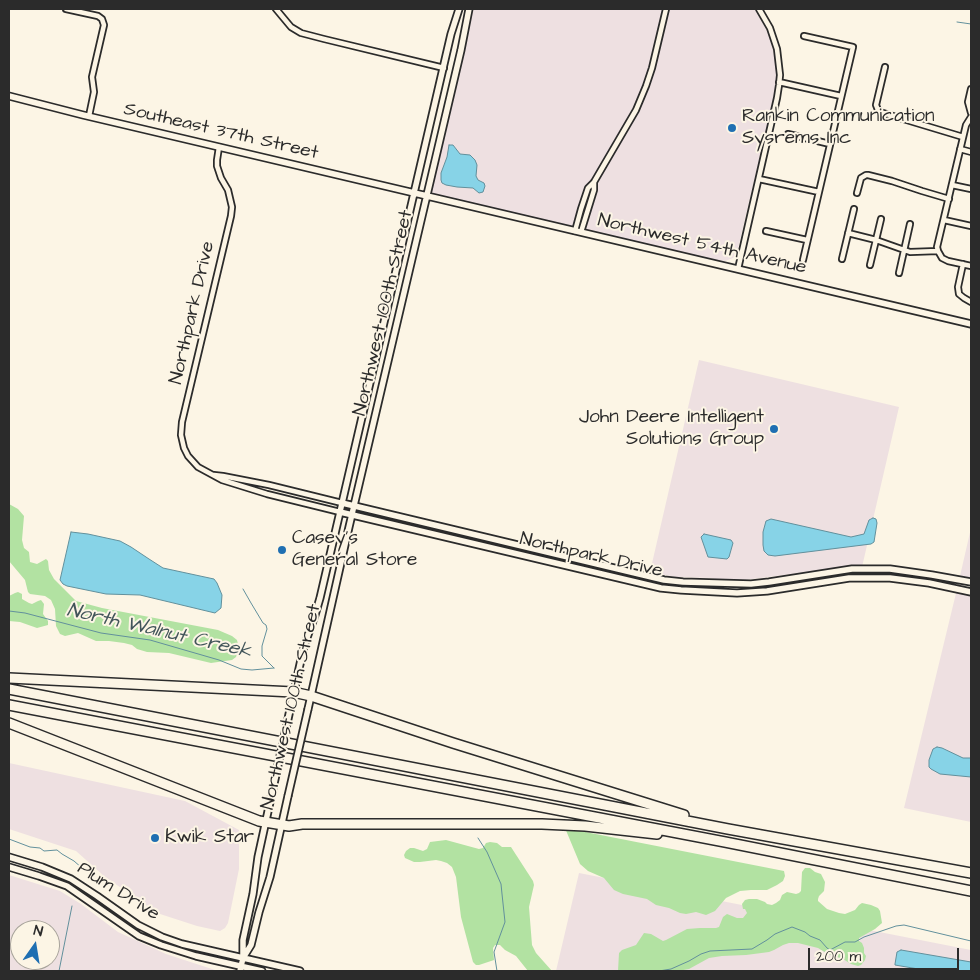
<!DOCTYPE html>
<html>
<head>
<meta charset="utf-8">
<style>
	body { margin:0 }
	#map { position:relative; width:980px; height:980px; overflow:hidden; background:#fcf5e5; font-family:"Architects Daughter",sans-serif }
	canvas { display:block }
	.frame { position:absolute; inset:0; border:10px solid #2b2b2b; pointer-events:none }
	.north { position:absolute; left:10px; top:920px; width:50px; height:50px; box-sizing:border-box; background:#fcf5e5; border:1px solid #a8a49b; border-radius:50%; rotate:13deg; font-size:14px; font-weight:700; line-height:20px; text-align:center; color:#2b2b2b }
	.north::after { content:''; display:block; margin:auto; width:18px; height:22px; background:#1f6fb2; clip-path:polygon(50% 0,100% 100%,50% 72%,0 100%) }
	.scale { position:absolute; left:808px; top:948px; width:151px; height:22px; box-sizing:border-box; border:2px solid #2b2b2b; border-top:0; padding-left:6px; font-size:15px; line-height:18px; white-space:nowrap; color:#2b2b2b; -webkit-text-stroke:4px #fcf5e5; paint-order:stroke }
</style>
</head>
<body>
<div id="map">
<canvas width="980" height="980"></canvas>
<div class="frame"></div>
<div class="north">N</div>
<div class="scale">200 m</div>
</div>
<script>
const context = document.querySelector('canvas').getContext('2d');
context.lineJoin = 'round';
function fillPath(path, color) { context.fillStyle = color; context.fill(path, 'evenodd'); }
const toPath = rows => new Path2D(rows.map(r => 'M' + r).join(''));
function trace(path, color, width, dash) { context.strokeStyle = color; context.lineWidth = width; context.lineCap = dash ? 'butt' : 'round'; context.setLineDash(dash || []); context.stroke(path); }
function label(font, color, halo, rows, align = 'center') {
  context.font = font + ' "Architects Daughter",sans-serif'; context.lineWidth = 4; context.setLineDash([]); context.textBaseline = 'middle'; context.strokeStyle = halo; context.fillStyle = color; for (const [text, x, y, turn = 0] of rows) {
    context.save(); context.translate(x, y); context.rotate((+turn || 0) * Math.PI / 180); context.textAlign = isNaN(turn) ? turn : align; if (halo) context.strokeText(text, 0, 0); context.fillText(text, 0, 0); context.restore();
  }
}
const built = toPath([
	[467,9,756,9,770,37,774,54,776,70,776,82,775,92,737,253,733,258,725,261,711,260,434,194,430,192,426,187,426,184],
	[699,360,899,407,862,567,800,573,737,581,725,582,711,578,675,577,650,572],
	[971,528,971,579,960,576],
	[958,585,971,588,971,822,904,808],
	[9,763,185,801,239,830,239,869,228,923,225,928,220,931,197,926,157,913,104,876,76,851,9,829],
	[579,873,971,950,971,971,556,971],
	[9,875,60,891,81,904,118,932,166,954,218,971,9,971],
	[20,930,50,930,50,960,20,960]
]);
const green = toPath([
	[9,504,18,509,24,516,22,540,24,548,29,552,30,562,37,564,46,559,48,561,49,570,54,579,76,601,102,608,218,630,232,636,237,640,239,649,236,657,232,660,211,663,169,653,147,652,137,649,132,645,124,643,109,641,96,641,78,633,65,636,60,634,56,626,55,609,51,600,45,596,30,594,28,592,25,580,9,561],
	[18,592,22,594,22,599,29,603,32,604,38,601,41,600,44,604,43,614,48,621,48,625,37,628,20,622,9,621,9,596,15,593],
	[565,828,784,871,785,876,783,881,777,885,767,890,751,890,740,891,726,898,715,911,706,915,696,912,686,914,680,913,669,908,656,905,647,899,623,894,614,890,604,878,588,871,580,864],
	[446,840,479,849,483,848,486,843,490,842,497,843,502,847,511,847,533,881,534,885,529,907,532,945,536,953,552,971,528,971,516,956,505,950,500,945,495,945,493,948,494,960,479,965,476,965,473,962,461,917,456,877,452,867,447,863,441,861,436,860,420,862,414,862,405,858,404,855,406,851,410,848,414,848,423,851,427,849,430,842],
	[805,868,810,868,815,872,821,874,825,882,824,891,819,896,818,899,818,901,827,909,839,913,845,914,855,910,859,905,862,903,871,905,878,908,880,911,882,923,875,929,859,938,859,941,862,943,864,948,864,953,866,956,865,960,861,965,858,966,851,964,843,959,828,954,818,948,798,943,789,943,783,945,774,950,769,952,746,955,722,956,709,958,689,969,678,971,618,971,619,953,622,950,636,945,644,933,651,934,663,941,666,940,687,929,700,928,716,928,719,927,723,917,727,914,737,918,743,918,747,913,745,909,743,909,742,904,745,900,749,899,757,899,765,902,767,904,772,905,776,903,780,900,782,895,787,892,796,894,799,893,801,891,802,872]
]);
const water = toPath([
	[449,145,453,145,460,154,470,155,475,160,477,165,476,176,478,180,484,183,485,186,483,192,479,193,473,188,457,187,446,185,442,183,441,180,441,173,447,157,449,145],
	[873,518,876,519,877,523,874,542,871,544,775,556,768,555,764,551,763,545,763,532,766,521,771,519,851,537,864,534,869,520,873,518],
	[71,532,88,534,120,541,131,547,149,559,163,568,214,579,217,583,222,595,221,608,215,613,140,595,106,594,67,586,63,584,60,580,71,532],
	[704,534,731,540,733,543,729,557,727,559,708,557,701,537,704,534],
	[937,747,942,748,963,758,971,758,971,777,940,774,931,769,929,767,929,760,933,749,937,747],
	[901,950,971,962,971,971,930,971,895,965,895,964,897,952,901,950]
]);
const stream = toPath([
	[957,22,971,24],
	[243,589,251,603,263,623,266,625,267,629,262,646,262,656,274,668],
	[9,611,25,613,101,633,150,640,219,660,241,669,252,670,274,668],
	[478,838,487,852,501,884,502,894,505,922,494,952,497,971],
	[9,839,30,847,40,848,44,851,57,850,62,854,74,861,82,868],
	[59,971,72,906],
	[659,971,671,969,689,961,701,954,710,951,752,949,767,940,775,934,792,927,805,932,810,936,820,940,827,948,830,950,845,942,855,942,864,937,896,926,904,925,971,941]
]);
const minor = toPath([
	[66,9,98,16,102,19,104,25,92,77,94,92,89,116],
	[276,9,291,27,301,33,324,39,444,68],
	[885,67,876,105,878,110,880,112,963,137],
	[779,82,841,96],
	[971,89,968,102,971,113],
	[971,117,966,125,937,247,938,251,942,258,948,261,971,266],
	[788,134,830,144],
	[219,147,217,160,217,166,221,178,228,190,232,207,231,216,182,422,181,435,184,448,188,456,198,467,222,480,267,494,340,512],
	[960,149,971,152],
	[759,179,819,192],
	[952,185,971,189],
	[857,193,861,178,866,175,868,175,892,181,922,191,949,199],
	[944,220,971,226],
	[575,231,581,209,588,188,594,182,636,110,646,86,652,68,666,9],
	[766,231,807,240],
	[581,232,594,190,594,182],
	[848,233,876,240,910,252,938,251],
	[842,259,854,209],
	[803,260,853,47,804,36],
	[963,264,958,287,959,294,964,298,971,302],
	[870,265,881,219],
	[738,269,777,98,779,85,780,75,777,49,770,28,759,9],
	[899,273,910,224],
	[214,475,223,476,269,485,342,503]
]);
const tertiary = toPath([
	[9,96,83,115,971,324],
	[342,503,664,580,683,582,751,584,769,582,852,569,890,569,932,575,971,582],
	[340,512,661,588,681,590,737,593,767,591,849,578,890,578,929,583,971,592],
	[291,705,304,646,315,615,320,598,411,206,451,34,459,9],
	[308,709,349,527,461,50,469,9],
	[9,857,42,867,71,879,97,896,138,925,162,937,182,944,300,971],
	[9,867,39,876,67,886,139,936,161,945,196,956,262,971],
	[243,958,251,945,259,912,270,877,288,796],
	[240,971,243,958,243,940,253,894,258,857,272,793]
]);
const motorway = toPath([
	[9,678,293,692,311,696,453,743,684,815],
	[9,689,728,829,971,873],
	[9,705,725,842,971,891],
	[9,723,259,821,289,826,302,824,542,824,585,826,657,834]
]);
const tertiaryBridge = toPath([
	[272,793,291,705],
	[288,796,308,709]
]);
const markers = [
	[732,128,5,"#1f6fb2"],
	[774,429,5,"#1f6fb2"],
	[282,550,5,"#1f6fb2"],
	[155,838,5,"#1f6fb2"]
];
const poiNames = [
	["Rankin Communication",742,117],
	["Sysrems Inc",742,139],
	["John Deere Intelligent",764,418,"right"],
	["Solutions Group",764,440,"right"],
	["Casey's",292,539],
	["General Store",292,561],
	["Kwik Star",165,838]
];
const streetNames = [
	["Southeast 37th Street",221,132,13],
	["Northwest 54th Avenue",702,245,13],
	["Northpark Drive",193,313,-77],
	["Northwest 100th Street",384,313,-77],
	["Northpark Drive",591,556,13],
	["Northwest 100th Street",292,707,-77],
	["Plum Drive",118,892,32]
];
const waterNames = [
	["North Walnut Creek",159,632,13]
];
fillPath(built, '#eee0e1');
fillPath(green, '#b2e2a2');
fillPath(water, '#87d3e7');
trace(water, '#62909c', 1);
trace(stream, '#62909c', 1);
trace(minor, '#2b2b2b', 8);
trace(tertiary, '#2b2b2b', 9);
trace(motorway, '#2b2b2b', 12);
trace(minor, '#fcf5e5', 4.5);
trace(tertiary, '#fcf5e5', 5.5);
trace(motorway, '#fcf5e5', 9);
trace(tertiaryBridge, '#2b2b2b', 9, []);
trace(tertiaryBridge, '#fcf5e5', 5.5);
for (const [x, y, r, color] of markers) { const dot = new Path2D(); dot.arc(x, y, r, 0, 2 * Math.PI); context.fillStyle = color; context.fill(dot); trace(dot, '#fcf5e5', 2); }
label('19px', '#2b2b2b', '#fcf5e5', poiNames, 'left');
label('19px', '#2b2b2b', '#fcf5e5', streetNames);
label('italic 20px', '#42555a', '#fcf5e5', waterNames);
</script>
</body>
</html>
